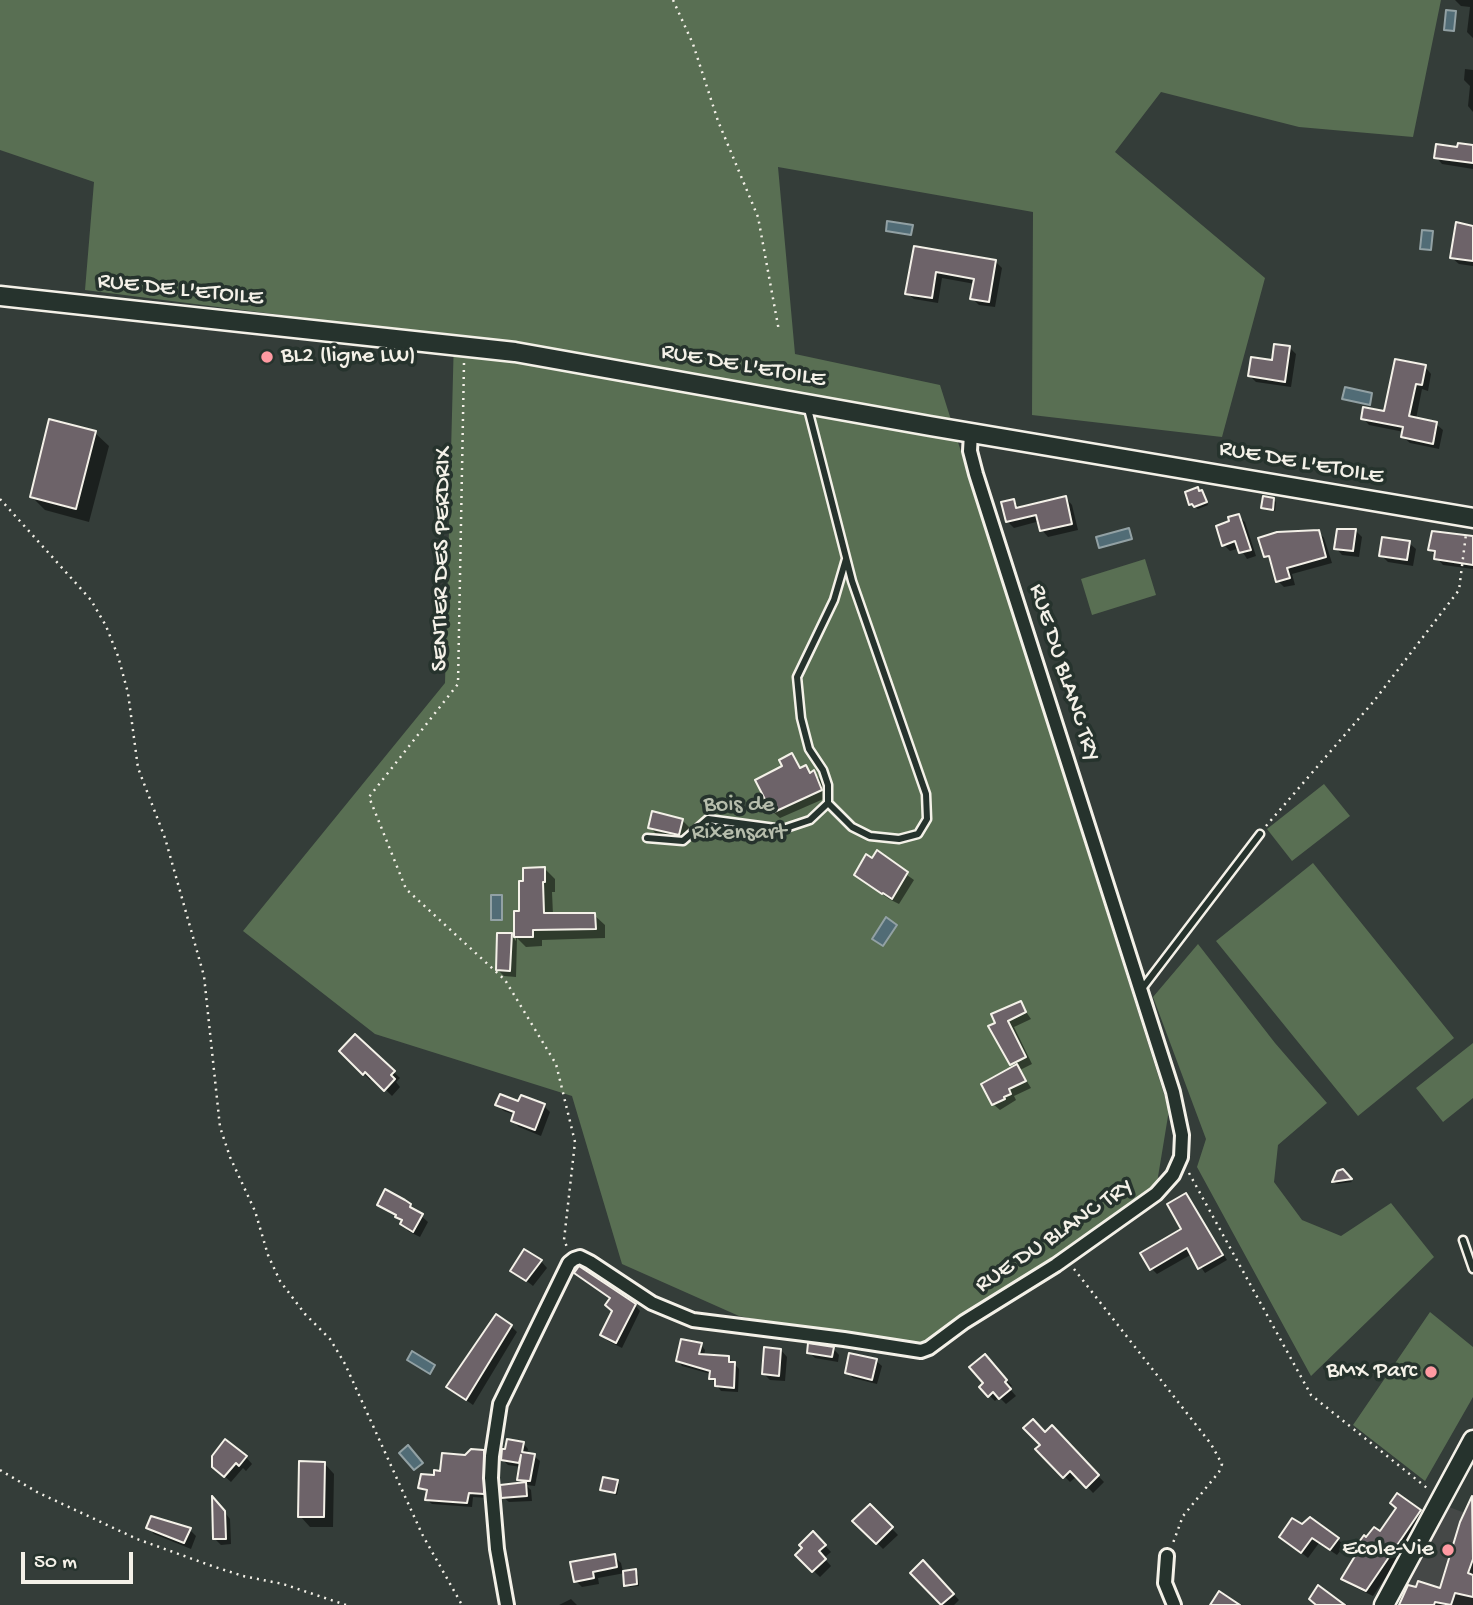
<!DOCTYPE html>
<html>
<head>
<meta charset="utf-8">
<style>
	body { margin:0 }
	#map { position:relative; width:1473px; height:1605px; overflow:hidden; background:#343d39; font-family:"Gochi Hand",sans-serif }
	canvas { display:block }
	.scale { position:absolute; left:21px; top:1552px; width:112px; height:32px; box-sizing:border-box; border:4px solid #f4f1e8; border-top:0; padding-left:9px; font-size:21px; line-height:24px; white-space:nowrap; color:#f4f1e8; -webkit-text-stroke:5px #26332d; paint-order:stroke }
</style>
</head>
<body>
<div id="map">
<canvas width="1473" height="1605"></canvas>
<div class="scale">50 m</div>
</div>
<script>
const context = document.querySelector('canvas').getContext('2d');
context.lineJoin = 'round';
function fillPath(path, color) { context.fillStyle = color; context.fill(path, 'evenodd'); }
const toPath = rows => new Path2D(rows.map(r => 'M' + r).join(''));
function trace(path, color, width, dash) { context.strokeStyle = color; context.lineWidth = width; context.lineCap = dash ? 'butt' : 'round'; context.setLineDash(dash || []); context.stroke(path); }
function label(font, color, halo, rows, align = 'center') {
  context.font = font + ' "Gochi Hand",sans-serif'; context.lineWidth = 7; context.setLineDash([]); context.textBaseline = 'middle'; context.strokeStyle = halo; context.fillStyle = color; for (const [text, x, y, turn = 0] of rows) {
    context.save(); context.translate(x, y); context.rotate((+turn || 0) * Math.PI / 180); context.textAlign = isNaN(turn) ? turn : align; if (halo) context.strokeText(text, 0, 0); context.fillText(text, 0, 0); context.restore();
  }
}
const built = toPath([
	[1449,1507,1473,1516,1473,1605,1444,1605,1400,1592]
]);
const green = toPath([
	[0,0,1441,0,1413,137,1299,127,1161,92,1115,152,1265,278,1222,437,1032,415,1033,212,778,167,795,354,940,385,1169,1110,1156,1189,975,1318,912,1354,739,1316,622,1264,572,1096,375,1034,243,931,445,683,454,337,85,290,94,182,0,150],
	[1145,559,1156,595,1092,615,1081,579],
	[1324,784,1350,816,1292,861,1267,829],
	[1313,863,1454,1038,1358,1116,1216,941],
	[1198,944,1275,1043,1327,1103,1278,1145,1274,1182,1302,1220,1341,1236,1391,1203,1434,1257,1311,1376,1197,1167,1206,1139,1153,997],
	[1473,1043,1473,1098,1443,1122,1416,1088],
	[1430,1312,1473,1347,1473,1397,1425,1481,1353,1425]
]);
const water = toPath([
	[1446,10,1456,11,1454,31,1444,30,1446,10],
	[887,221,913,225,911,235,886,231,887,221],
	[1422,230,1433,231,1431,250,1420,249,1422,230],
	[1345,387,1372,393,1370,405,1342,399,1345,387],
	[1129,528,1132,539,1099,548,1096,537,1129,528],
	[491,895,502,895,502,920,491,920,491,895],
	[886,917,897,925,883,946,872,939,886,917],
	[412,1351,435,1365,430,1374,407,1360,412,1351],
	[408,1445,423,1463,414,1470,399,1453,408,1445]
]);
const shadow = toPath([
	[1455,0,1473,0,1473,38,1467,32,1470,7,1461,6],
	[1465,69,1473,70,1473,112,1468,106,1470,86,1464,80],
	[1473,147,1473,169,1442,164,1436,157],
	[1473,227,1473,266,1459,264,1452,258],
	[915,248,995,261,1002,268,995,307,979,305,972,298,975,284,942,278,938,303,914,299,907,293],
	[1290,348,1296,354,1291,387,1256,382,1250,376,1273,362],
	[1425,367,1431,374,1428,391,1422,389,1416,419,1436,424,1443,430,1439,449,1410,443,1403,437,1404,432,1369,425,1363,418,1386,413],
	[95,433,109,446,89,522,45,510,31,496],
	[1197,489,1204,495,1208,505,1198,509,1191,504],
	[1066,498,1072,505,1078,530,1048,537,1042,530,1040,521,1014,528,1007,521,1013,501,1019,507],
	[1273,499,1276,502,1275,511,1266,510,1263,507],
	[1238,516,1245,522,1256,556,1247,559,1240,548,1230,551,1224,545,1231,522],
	[1355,530,1362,537,1359,557,1342,555,1336,548],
	[1318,531,1324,538,1332,563,1292,574,1295,585,1284,587,1278,581,1273,563,1265,556],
	[1409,543,1416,549,1413,566,1388,562,1381,555],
	[1430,550,1473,551,1473,569,1443,565],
	[792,755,802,769,806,767,820,779,828,797,780,818,773,812,784,767],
	[682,820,689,827,686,840,656,834,650,827],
	[893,865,914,880,899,904,889,899,856,875],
	[545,869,555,879,555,892,552,892,553,915,594,915,605,925,605,938,542,940,542,946,526,947,517,938,516,977,504,976,498,970,511,935,516,941,516,913,520,913],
	[1020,1003,1031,1019,1014,1027,1032,1064,1020,1070,1031,1088,1014,1096,1016,1100,1000,1110,993,1104,1014,1068,991,1027],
	[341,1051,378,1057,400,1078,396,1082,400,1087,392,1096,373,1077,370,1080],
	[519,1103,544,1106,550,1112,541,1136,519,1127,513,1121,515,1115,504,1111,497,1105],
	[1343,1171,1352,1182,1336,1184,1334,1182,1338,1172],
	[1185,1195,1227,1260,1205,1273,1192,1254,1157,1274,1152,1269,1184,1230],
	[379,1204,410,1206,428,1222,420,1237,408,1231,399,1218],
	[541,1261,547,1268,533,1286,513,1270],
	[576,1273,635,1305,640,1311,622,1348,608,1341,602,1335,614,1311,612,1299],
	[511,1326,517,1332,473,1405,448,1387],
	[701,1345,705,1350,704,1356,729,1358,739,1369,738,1392,721,1391,711,1378,711,1374,682,1366,678,1361],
	[833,1348,839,1355,838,1362,815,1358,809,1352],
	[781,1350,787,1357,785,1381,770,1380,763,1373],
	[876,1361,882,1366,877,1384,853,1378,847,1372],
	[990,1362,1012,1386,1009,1388,1016,1396,1006,1404,999,1397,995,1401,989,1395],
	[1052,1428,1104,1482,1093,1493,1077,1476,1070,1482,1037,1449],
	[523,1443,528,1449,527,1455,534,1456,540,1461,535,1486,526,1485,531,1490,532,1501,509,1502,503,1497,524,1484,519,1480,521,1467,508,1465,502,1459],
	[483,1452,488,1457,488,1498,473,1497,472,1507,432,1504,427,1500,428,1493,420,1488,466,1457],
	[214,1457,246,1457,252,1464,246,1471,243,1468,231,1482,221,1473],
	[324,1463,334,1474,333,1527,310,1527,300,1516],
	[617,1482,619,1485,617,1495,602,1490],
	[1473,1497,1473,1605,1401,1605,1441,1591,1462,1523],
	[219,1505,230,1519,231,1544,221,1545,214,1538],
	[870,1506,898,1535,883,1549,855,1521],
	[1419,1511,1426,1518,1373,1596,1350,1585,1343,1579,1380,1534],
	[148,1527,190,1530,196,1536,191,1549,154,1534],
	[813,1533,831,1552,824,1558,831,1566,820,1577,797,1555],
	[1281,1536,1338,1539,1344,1546,1337,1555,1319,1543,1308,1558],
	[614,1556,621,1563,623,1572,635,1571,638,1574,639,1586,629,1587,626,1585,625,1573,598,1578,599,1584,582,1587,576,1581],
	[923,1562,959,1600,954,1605,942,1605,912,1573],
	[571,1599,577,1605,559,1605]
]);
const building = toPath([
	[1458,143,1473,145,1473,163,1434,158,1436,144,1457,147,1458,143],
	[1456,222,1473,226,1473,261,1450,258,1456,222],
	[914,246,996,260,989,302,970,299,974,279,936,272,932,298,905,294,914,246],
	[1274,344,1290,346,1285,382,1248,376,1251,357,1272,360,1274,344],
	[1395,359,1426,365,1422,385,1416,384,1409,416,1437,422,1433,444,1401,437,1403,427,1361,419,1363,407,1384,411,1395,359],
	[49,419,96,431,76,509,30,497,49,419],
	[1198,487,1199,491,1202,490,1207,502,1194,507,1192,504,1189,505,1185,492,1198,487],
	[1066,496,1072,524,1040,531,1036,515,1006,522,1001,502,1014,499,1016,508,1066,496],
	[1263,496,1274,498,1273,510,1261,508,1263,496],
	[1239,514,1251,550,1239,553,1235,541,1222,546,1216,526,1229,521,1228,517,1239,514],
	[1337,529,1356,529,1353,551,1334,549,1337,529],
	[1319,530,1326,557,1287,568,1290,578,1276,582,1269,556,1264,557,1258,538,1277,532,1319,530],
	[1432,531,1473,536,1473,565,1434,559,1435,551,1428,550,1432,531],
	[1382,537,1410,541,1407,560,1379,556,1382,537],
	[792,753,800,768,806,765,810,773,814,770,822,790,772,813,755,780,782,766,779,760,792,753],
	[652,811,683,819,679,835,648,828,652,811],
	[877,850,908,872,892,899,883,893,882,894,854,875,866,854,872,858,877,850],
	[545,867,545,882,543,882,544,913,595,913,596,929,533,930,533,937,514,937,514,911,519,911,519,881,523,881,523,868,545,867],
	[497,933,512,933,510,971,496,970,497,933],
	[1021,1001,1026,1012,1008,1021,1026,1057,1010,1065,988,1026,995,1023,991,1014,1021,1001],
	[355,1034,395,1071,391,1075,395,1079,384,1091,365,1072,363,1075,339,1051,355,1034],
	[1017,1064,1026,1081,1009,1089,1011,1094,1004,1097,1005,1099,992,1105,981,1084,1017,1064],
	[500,1094,518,1101,521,1095,545,1104,535,1130,511,1121,514,1112,495,1105,500,1094],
	[1343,1169,1352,1179,1332,1182,1337,1171,1343,1169],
	[385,1189,405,1200,411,1204,410,1207,423,1214,413,1232,400,1224,402,1220,395,1217,396,1215,377,1205,385,1189],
	[1186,1193,1223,1255,1198,1269,1187,1248,1150,1270,1140,1253,1181,1229,1167,1204,1186,1193],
	[524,1249,542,1260,526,1281,510,1271,524,1249],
	[579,1266,636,1304,616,1343,600,1335,612,1311,605,1305,610,1298,574,1273,579,1266],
	[496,1314,512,1325,466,1400,446,1387,496,1314],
	[681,1339,702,1343,699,1354,729,1356,729,1362,735,1362,734,1388,715,1386,715,1379,709,1379,710,1371,676,1361,681,1339],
	[808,1343,834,1347,832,1357,807,1353,808,1343],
	[764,1347,781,1349,779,1376,762,1374,764,1347],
	[849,1353,877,1359,872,1380,845,1373,849,1353],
	[985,1354,1007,1380,1005,1382,1011,1389,999,1399,993,1392,988,1397,979,1387,983,1383,969,1367,985,1354],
	[1033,1419,1045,1432,1052,1425,1099,1475,1086,1488,1070,1471,1063,1478,1035,1449,1040,1445,1023,1428,1033,1419],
	[225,1439,247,1456,239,1466,236,1463,224,1477,212,1467,212,1456,225,1439],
	[507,1439,524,1442,522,1452,535,1454,530,1481,517,1480,521,1455,519,1463,501,1460,502,1449,505,1449,507,1439],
	[471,1449,484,1450,484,1494,469,1493,467,1503,425,1500,427,1490,418,1488,421,1474,434,1475,434,1470,440,1471,442,1453,465,1455,471,1449],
	[299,1461,325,1462,324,1517,298,1517,299,1461],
	[603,1477,618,1480,615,1493,600,1490,603,1477],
	[526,1482,527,1496,501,1498,500,1485,526,1482],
	[1397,1493,1421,1510,1366,1591,1341,1579,1358,1551,1354,1549,1364,1535,1366,1537,1374,1527,1380,1531,1396,1508,1390,1503,1397,1493],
	[212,1496,225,1511,226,1539,213,1539,212,1496],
	[1472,1496,1473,1559,1468,1573,1473,1575,1473,1597,1455,1593,1451,1605,1435,1602,1434,1605,1399,1605,1408,1585,1416,1587,1418,1581,1440,1588,1460,1522,1472,1496],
	[870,1504,893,1527,876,1544,852,1521,870,1504],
	[151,1516,191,1528,184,1543,146,1528,151,1516],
	[1310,1517,1339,1538,1330,1550,1312,1538,1301,1553,1279,1537,1292,1518,1302,1524,1310,1517],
	[813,1531,826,1545,819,1551,826,1559,812,1572,795,1555,802,1548,799,1545,813,1531],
	[615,1554,617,1567,593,1572,594,1578,574,1582,570,1562,615,1554],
	[923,1560,954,1594,941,1605,910,1573,923,1560],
	[636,1569,637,1584,624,1586,623,1571,636,1569],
	[1318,1585,1345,1605,1316,1605,1309,1599,1318,1585],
	[1219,1591,1240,1605,1210,1605,1219,1591]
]);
const path = toPath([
	[673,0,693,44,718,121,758,217,779,331],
	[464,363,458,684,369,797,406,889,505,980,556,1064,575,1142,564,1240,567,1247],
	[0,499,91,600,106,626,118,656,128,693,138,768,165,838,204,976,220,1127,230,1157,255,1211,268,1255,280,1281,305,1314,330,1339,345,1364,422,1534,462,1605],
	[1266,826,1374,701,1459,590,1466,534],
	[1189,1173,1311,1395,1427,1488],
	[1074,1269,1211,1444,1222,1464,1219,1472,1183,1516,1173,1543],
	[0,1470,37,1492,137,1539,212,1566,243,1576,283,1584,346,1605]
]);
const lane = toPath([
	[828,803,828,785,823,770,809,749,801,718,797,677,834,600,846,559],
	[647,838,683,841,708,819,783,829,810,820,828,803,852,827,870,836,899,839,918,834,927,819,926,794,852,581,807,405],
	[1141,990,1260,834],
	[1463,1240,1473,1269]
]);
const street = toPath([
	[1167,1556,1165,1583,1174,1605],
	[507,1605,497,1549,491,1478,492,1456,500,1404,569,1263,574,1259,580,1257,590,1262,652,1303,693,1320,844,1339,921,1351,929,1348,964,1322,1056,1265,1156,1194,1173,1175,1181,1157,1182,1135,1173,1092,976,474,970,451,971,433]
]);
const secondary = toPath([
	[0,296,515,352,930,426,1473,518],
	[1384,1605,1473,1440]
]);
const markers = [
	[267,357,7,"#ff9aa2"],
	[1431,1372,7,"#ff9aa2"],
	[1448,1550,7,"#ff9aa2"]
];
const streetNames = [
	["RUE DE L'ETOILE",180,291,6],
	["RUE DE L'ETOILE",743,367,10],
	["RUE DE L'ETOILE",1301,464,10],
	["SENTIER DES PERDRIX",443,559,-89],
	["RUE DU BLANC TRY",1063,673,72],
	["RUE DU BLANC TRY",1055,1237,-34]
];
const poiNames = [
	["BL2 (ligne LW)",281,357,"left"],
	["BMX Parc",1417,1372],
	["Ecole-Vie",1434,1550]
];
const parkNames = [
	["Bois de",739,806],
	["Rixensart",739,834]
];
fillPath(built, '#454847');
fillPath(green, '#596f53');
fillPath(water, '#516c76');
trace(water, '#92a1a4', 2);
fillPath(shadow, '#0007');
fillPath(building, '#6d6369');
trace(building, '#f4f1e8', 2);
trace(lane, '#f4f1e8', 11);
trace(street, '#f4f1e8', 18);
trace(secondary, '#f4f1e8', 23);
trace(path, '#f4f1e8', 2.5, [2, 5]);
trace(lane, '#26332d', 6);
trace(street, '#26332d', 12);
trace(secondary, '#26332d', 18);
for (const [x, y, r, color] of markers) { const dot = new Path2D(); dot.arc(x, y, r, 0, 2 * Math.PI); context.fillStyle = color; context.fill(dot); trace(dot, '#26332d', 2.5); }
label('24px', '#f4f1e8', '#26332d', streetNames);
label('24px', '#f4f1e8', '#26332d', poiNames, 'right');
label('24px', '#b6bdac', '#26332d', parkNames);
</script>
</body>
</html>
